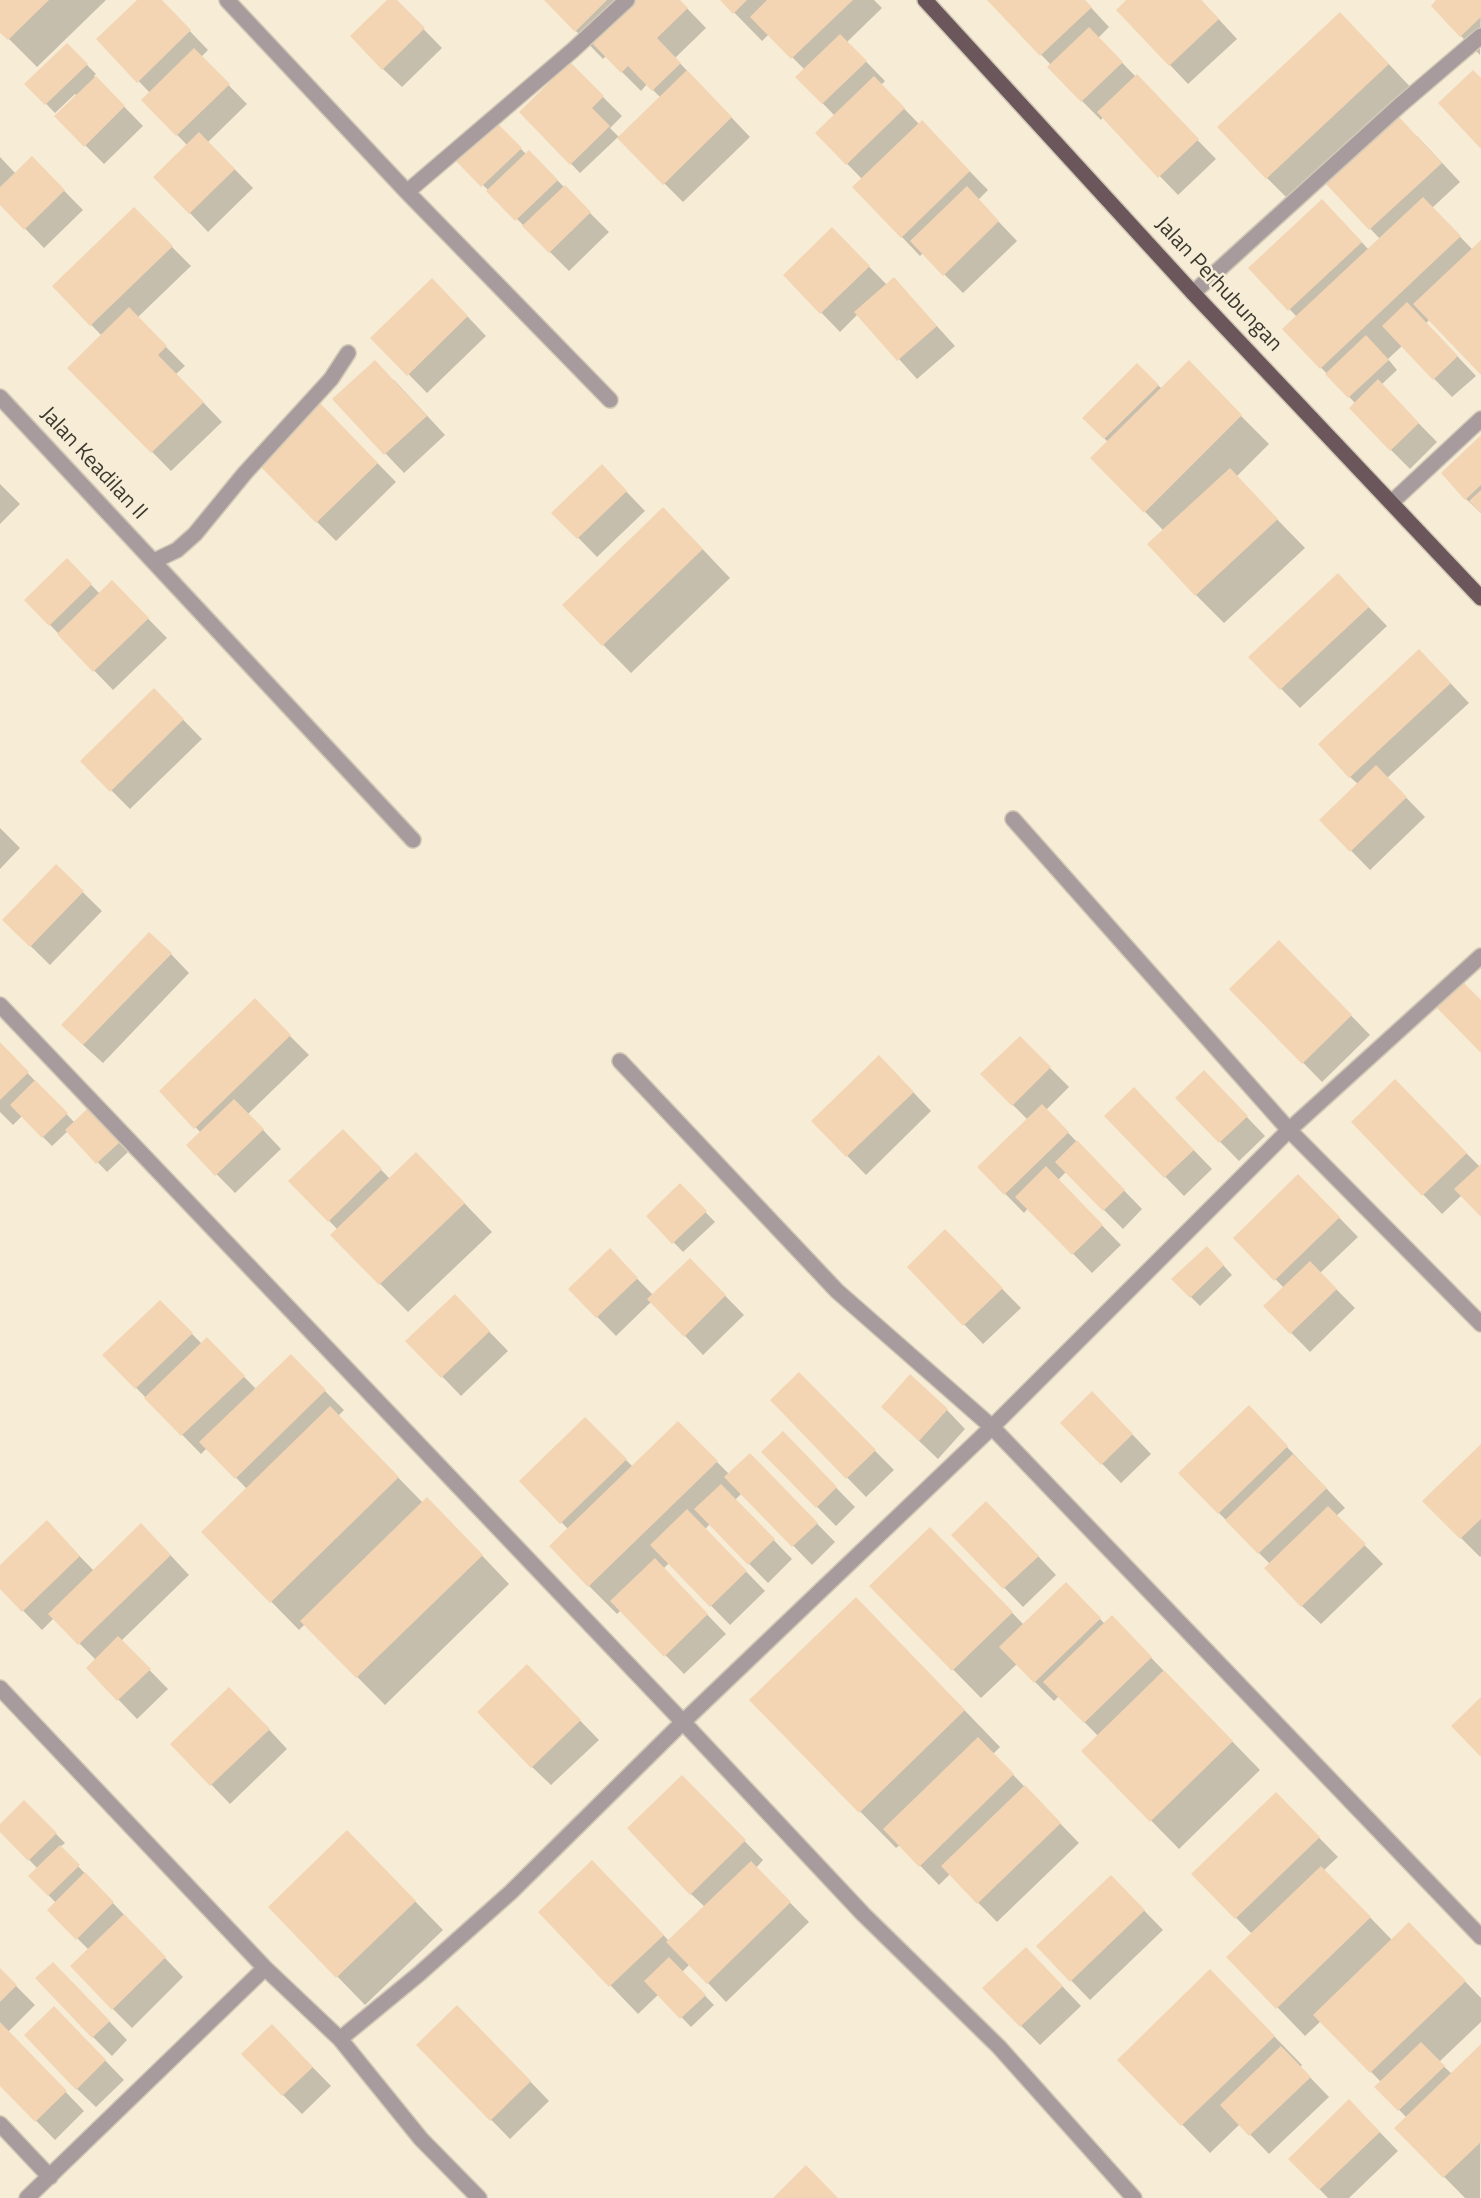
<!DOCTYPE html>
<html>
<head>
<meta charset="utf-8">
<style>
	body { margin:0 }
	canvas { display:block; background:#f7edd7 }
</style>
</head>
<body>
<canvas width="1481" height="2198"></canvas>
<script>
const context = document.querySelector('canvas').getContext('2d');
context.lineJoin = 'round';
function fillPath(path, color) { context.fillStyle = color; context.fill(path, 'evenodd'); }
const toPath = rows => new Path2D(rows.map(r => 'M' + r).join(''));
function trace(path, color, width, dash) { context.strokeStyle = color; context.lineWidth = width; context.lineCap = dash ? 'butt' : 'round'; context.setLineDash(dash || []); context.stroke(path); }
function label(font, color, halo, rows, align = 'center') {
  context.font = font + ' "Titillium Web",sans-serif'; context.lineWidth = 5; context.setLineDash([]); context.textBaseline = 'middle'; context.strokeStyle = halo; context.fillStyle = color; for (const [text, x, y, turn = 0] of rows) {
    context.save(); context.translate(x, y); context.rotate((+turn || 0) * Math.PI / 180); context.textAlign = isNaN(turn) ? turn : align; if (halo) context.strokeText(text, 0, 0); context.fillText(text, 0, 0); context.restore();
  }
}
const shadow = toPath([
	[0,0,106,0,37,67,0,30],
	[139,0,160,0,208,50,201,57,247,104,208,142,253,188,208,232,190,213,187,145,143,100,150,93,98,39],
	[389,0,395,0,442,48,402,87,383,69],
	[546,0,679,0,706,28,675,58,750,137,683,202,618,137,580,173,553,145,570,64,622,116,610,128,619,137,661,98,647,84,641,91,606,56,603,59],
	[722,0,874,0,882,8,847,42,885,81,881,85,919,124,940,141,988,190,978,200,1017,241,963,293,923,253,920,256,902,237,862,179,817,133,835,116,797,77,805,70,769,34,762,41],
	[989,0,1084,0,1109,27,1098,38,1216,159,1178,195,1103,117,1101,120,1082,101,1051,65],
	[1129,0,1201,0,1237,39,1188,84,1118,10],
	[1439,0,1481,0,1480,55,1461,36],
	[1368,42,1416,93,1295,206,1267,178],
	[67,45,96,74,94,76,143,126,104,164,56,116,77,96,75,94,55,113,27,84],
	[495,123,526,154,529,152,609,232,569,271,458,160],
	[1417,136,1460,182,1432,208,1473,250,1481,242,1481,373,1430,319,1426,323,1476,376,1452,397,1402,346,1388,359,1397,370,1381,385,1437,442,1410,469,1391,450,1355,403,1284,329,1297,317,1250,268,1341,220,1369,250,1380,239,1328,184],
	[0,157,16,174,32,158,83,210,44,248,0,203],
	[134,209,191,266,137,318,185,366,176,374,222,422,171,471,69,368,102,336,54,286],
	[851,248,887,285,894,279,955,346,917,379,858,314,840,332,785,275],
	[451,299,486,336,427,393,373,338],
	[1188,363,1269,444,1236,477,1305,548,1224,623,1196,595,1164,531,1092,458,1108,442,1084,418,1137,365,1162,389],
	[394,380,445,435,404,473,334,399],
	[338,423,396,482,336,541,317,522],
	[1481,437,1481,513,1466,499],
	[0,484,20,504,0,524],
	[620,485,645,511,597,557,554,513],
	[691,537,730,578,631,673,564,605],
	[67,560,100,594,112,582,167,638,113,690,26,600],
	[1356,594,1387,626,1300,708,1250,657],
	[1438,670,1469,703,1387,778,1425,817,1370,870,1321,820,1358,784,1350,777],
	[154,690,202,739,130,809,82,761],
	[0,828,20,848,0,869],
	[56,866,102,911,50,965,4,920],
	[171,954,189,973,103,1063,82,1044],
	[1298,961,1370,1035,1322,1082,1231,989],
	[255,1001,309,1055,248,1114,281,1149,235,1193,188,1145,201,1133,161,1091],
	[1020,1038,1069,1087,1046,1110,1142,1209,1123,1229,1066,1172,1058,1180,1121,1245,1092,1273,1028,1208,1024,1213,979,1167,1028,1120,982,1074],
	[0,1044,75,1123,88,1111,128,1152,107,1172,68,1131,52,1146,22,1116,13,1125,0,1112],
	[1204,1072,1265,1136,1239,1161,1177,1098],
	[898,1076,931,1111,866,1175,813,1121],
	[1414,1100,1480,1167,1481,1166,1481,1215,1462,1195,1442,1214,1353,1122],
	[1153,1108,1212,1169,1184,1196,1106,1116],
	[362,1150,390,1179,444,1182,492,1232,408,1312,332,1235,338,1230,291,1181],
	[679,1185,715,1222,683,1252,648,1216],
	[1317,1195,1358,1237,1320,1273,1355,1308,1310,1352,1265,1306,1284,1288,1235,1238],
	[945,1231,1021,1308,983,1344,909,1267],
	[610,1251,653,1295,690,1260,744,1315,703,1355,652,1301,616,1336,570,1289],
	[1216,1257,1232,1275,1200,1306,1173,1279],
	[160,1302,202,1344,207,1339,256,1389,291,1357,344,1410,338,1416,423,1503,455,1527,509,1584,385,1705,305,1624,299,1630,203,1532,247,1489,207,1448,201,1454,104,1355],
	[473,1315,508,1351,461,1396,408,1341],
	[799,1374,894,1470,866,1497,772,1400],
	[883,1407,947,1410,965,1429,938,1459],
	[1111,1412,1151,1454,1121,1483,1062,1423],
	[585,1419,633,1467,706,1451,729,1474,750,1455,835,1542,812,1565,742,1493,735,1500,792,1559,768,1583,710,1524,705,1529,765,1591,730,1625,669,1563,663,1569,726,1634,684,1674,621,1610,617,1614,589,1586,568,1529,521,1481],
	[1267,1426,1345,1508,1336,1516,1383,1564,1321,1624,1302,1606,1270,1564,1219,1513],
	[1481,1446,1481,1556,1480,1557,1424,1501],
	[763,1452,801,1452,855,1507,836,1526],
	[1005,1521,1056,1575,1023,1607,953,1535],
	[65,1541,94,1571,160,1544,189,1575,121,1641,168,1689,137,1719,88,1668,96,1660,54,1618,42,1630,0,1587,0,1567],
	[958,1557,1024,1625,1066,1584,1105,1624,1130,1636,1260,1770,1179,1849,1083,1751,1098,1736,1059,1696,1054,1701,1017,1664,981,1698,871,1586],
	[892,1635,1000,1747,993,1754,1079,1843,997,1922,950,1874,939,1885,900,1845,896,1848,751,1700],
	[527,1666,599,1740,551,1785,532,1767],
	[248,1707,287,1749,230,1804,172,1744],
	[682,1777,763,1860,756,1868,809,1922,726,2002,690,1964,682,1972,714,2005,691,2027,659,1994,638,2014,540,1912,620,1890,669,1941,705,1907,691,1894],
	[1276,1794,1338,1857,1324,1870,1392,1940,1437,1952,1481,1998,1481,2022,1439,2062,1452,2074,1481,2046,1480,2198,1465,2198,1396,2128,1407,2118,1377,2087,1381,2082,1321,2021,1305,2036,1229,1957,1252,1934,1193,1874],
	[24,1802,65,1843,60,1847,183,1977,132,2028,113,2009,89,1950,49,1910,56,1903,30,1876,38,1869,0,1830,0,1826],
	[375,1860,443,1930,365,2005,270,1907],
	[1130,1896,1163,1930,1090,2000,1038,1946],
	[1045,1968,1081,2006,1040,2045,984,1988],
	[0,1970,35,2005,8,2032,84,2111,55,2140,0,2084],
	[72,1982,127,2040,112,2056,93,2037],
	[1238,1999,1302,2065,1300,2067,1329,2097,1269,2154,1240,2124,1210,2153,1119,2060],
	[476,2025,549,2101,510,2139,418,2045],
	[73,2027,124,2080,96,2107,77,2089],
	[291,2045,331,2086,302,2114,283,2095],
	[1368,2120,1398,2151,1349,2198,1328,2198,1290,2159]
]);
const building = toPath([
	[0,0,49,0,8,40,0,33],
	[137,0,162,0,191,30,137,83,96,39],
	[387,0,397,0,425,28,382,70,350,36],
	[544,0,607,0,575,32],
	[634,0,680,0,688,8,657,38,681,63,652,91,628,66,621,73,591,42],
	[720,0,747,0,733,14],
	[767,0,853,0,791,59,750,17],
	[987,0,1085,0,1092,7,1040,56],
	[1126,0,1201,0,1219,19,1169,66,1116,10],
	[1436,0,1481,0,1481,17,1460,37,1431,6],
	[1340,12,1389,64,1266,179,1217,127],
	[1089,27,1123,62,1081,102,1047,67],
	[840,34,867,61,822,104,795,77],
	[67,43,88,64,45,105,24,84],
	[194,48,230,84,176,136,141,100],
	[570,62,604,96,592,108,610,126,570,165,519,112],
	[687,70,732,117,663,185,617,138],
	[1473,70,1481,78,1481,149,1438,103],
	[1137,74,1199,139,1158,178,1097,112],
	[96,76,125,106,84,147,54,116],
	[874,76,905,108,846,165,815,133],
	[1398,116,1442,163,1369,230,1326,184],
	[922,120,970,171,901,238,852,187],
	[495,121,522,148,481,187,455,160],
	[199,132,235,169,189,214,153,177],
	[529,150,558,180,515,221,486,191],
	[32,156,65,190,24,230,0,205,0,187],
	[565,185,591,212,549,253,522,226],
	[967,186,999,221,943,276,910,241],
	[1423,197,1461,236,1320,369,1282,329],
	[1322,199,1362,242,1288,311,1248,268],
	[134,207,173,246,90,326,52,286],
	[832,227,870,266,820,314,783,275],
	[1481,240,1481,375,1413,304],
	[894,277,937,326,897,361,854,312],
	[432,278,468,316,407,376,370,338],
	[1407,302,1458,356,1433,380,1382,326],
	[129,307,167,346,158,355,204,402,151,453,67,368],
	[1366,335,1389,360,1348,398,1325,374],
	[375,360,427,416,384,455,332,399],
	[1189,360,1242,415,1144,513,1090,458],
	[1137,363,1159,385,1104,439,1082,418],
	[1378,379,1419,423,1390,451,1349,408],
	[319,402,378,463,316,523,257,463],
	[1481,435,1481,485,1465,500,1441,473],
	[602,464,627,491,577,539,551,513],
	[1230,468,1278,519,1195,596,1147,544],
	[1481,490,1481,513,1469,501],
	[663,507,703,549,602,646,562,605],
	[67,558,92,584,49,626,24,600],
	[1338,573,1369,607,1280,690,1248,657],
	[112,580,149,618,93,672,57,634],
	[1419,649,1451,683,1349,778,1318,744],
	[154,688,184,719,110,792,80,761],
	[1376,765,1407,797,1350,852,1319,820],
	[56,864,84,891,30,947,2,920],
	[149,932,172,953,83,1045,61,1025],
	[1279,940,1352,1015,1302,1064,1229,989],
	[1463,982,1481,1000,1481,1053,1437,1008],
	[255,998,291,1035,194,1129,159,1091],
	[1020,1036,1051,1067,1012,1106,980,1074],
	[0,1042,29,1072,0,1100],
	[879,1055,914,1092,846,1157,811,1121],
	[1204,1070,1248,1116,1219,1143,1175,1098],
	[1395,1079,1467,1153,1422,1196,1351,1122],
	[35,1080,68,1113,42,1138,10,1105],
	[1134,1087,1194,1150,1164,1178,1104,1116],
	[234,1099,264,1129,215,1176,186,1145],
	[1042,1104,1069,1132,1004,1195,977,1167],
	[88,1108,120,1142,96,1164,65,1130],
	[343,1129,382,1169,328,1222,288,1181],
	[1077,1140,1125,1190,1103,1211,1055,1162],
	[416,1152,465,1203,379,1285,330,1235],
	[1481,1164,1481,1217,1454,1189],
	[1046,1166,1103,1225,1072,1255,1015,1197],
	[1298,1174,1340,1217,1274,1281,1233,1238],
	[680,1183,707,1211,672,1244,646,1216],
	[945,1229,1003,1288,963,1326,907,1267],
	[1207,1246,1224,1265,1190,1298,1171,1279],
	[610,1248,638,1278,596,1318,568,1289],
	[690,1258,726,1295,684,1337,647,1299],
	[1310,1261,1337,1289,1290,1334,1263,1306],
	[455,1294,490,1331,441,1378,405,1341],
	[160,1300,193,1333,135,1389,102,1355],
	[207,1337,245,1376,181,1436,144,1398],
	[291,1354,326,1390,235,1479,199,1442],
	[799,1372,876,1450,846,1479,770,1400],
	[910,1374,948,1409,919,1441,881,1407],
	[1092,1391,1133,1434,1101,1465,1060,1423],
	[1249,1405,1288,1446,1218,1514,1178,1473],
	[330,1406,399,1477,270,1603,201,1532],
	[585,1417,627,1459,560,1524,519,1481],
	[678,1421,718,1461,588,1587,549,1546],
	[783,1431,837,1487,816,1508,761,1452],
	[1481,1444,1481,1519,1460,1539,1422,1501],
	[750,1453,818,1523,792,1547,724,1477],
	[1293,1454,1327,1488,1258,1554,1225,1520],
	[721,1484,775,1539,748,1565,694,1509],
	[427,1497,483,1555,356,1678,300,1621],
	[986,1501,1039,1556,1003,1589,951,1535],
	[1328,1506,1366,1544,1301,1607,1264,1568],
	[687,1509,747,1571,710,1607,650,1545],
	[47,1520,80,1556,22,1612,0,1589,0,1565],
	[141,1523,171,1555,78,1645,48,1614],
	[930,1527,1013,1612,952,1671,869,1586],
	[655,1558,708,1614,664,1657,610,1601],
	[1066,1582,1101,1618,1034,1683,999,1647],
	[856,1597,965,1710,859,1813,749,1700],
	[1112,1615,1152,1657,1084,1723,1043,1682],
	[118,1636,151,1669,117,1701,86,1668],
	[527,1664,581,1720,531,1768,477,1712],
	[1164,1670,1233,1741,1150,1822,1081,1751],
	[229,1687,270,1729,210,1786,170,1744],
	[1481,1697,1481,1757,1451,1726],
	[978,1737,1014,1774,919,1867,883,1829],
	[682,1775,746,1840,690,1895,627,1828],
	[1025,1785,1061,1823,977,1904,941,1866],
	[1276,1792,1320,1837,1235,1919,1191,1874],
	[24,1800,57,1833,28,1861,0,1832,0,1824],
	[347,1830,416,1901,336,1978,268,1907],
	[60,1845,80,1865,48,1896,28,1876],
	[592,1860,664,1935,609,1987,538,1912],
	[751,1861,791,1902,707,1984,666,1942],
	[1321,1866,1371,1917,1276,2009,1226,1957],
	[85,1872,114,1902,76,1940,47,1910],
	[1111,1875,1145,1910,1070,1982,1036,1946],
	[124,1914,166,1957,112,2010,70,1966],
	[1409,1922,1466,1981,1370,2073,1313,2015],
	[1026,1947,1063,1986,1020,2027,982,1988],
	[669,1957,706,1995,680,2019,644,1981],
	[53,1962,110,2021,92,2038,35,1978],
	[0,1968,17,1985,0,2002],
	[1210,1969,1275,2036,1181,2126,1117,2060],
	[457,2005,531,2081,490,2121,416,2045],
	[54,2006,106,2060,76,2090,24,2035],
	[0,2022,67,2091,35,2122,0,2086],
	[272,2024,313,2067,282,2096,241,2054],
	[1421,2042,1445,2066,1398,2111,1374,2087],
	[1481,2044,1481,2142,1443,2178,1394,2128],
	[1281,2046,1311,2077,1249,2136,1220,2105],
	[1349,2099,1380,2132,1319,2190,1288,2159],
	[806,2165,838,2198,773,2198]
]);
const minor = toPath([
	[227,0,407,192,610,400],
	[407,192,573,50,627,0],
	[1193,293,1399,106,1481,36],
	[0,397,413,840],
	[1392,502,1481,419],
	[154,561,177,550,195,534,245,473,331,379,348,353],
	[1013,819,1289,1130,1481,1324],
	[0,1005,683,1722,863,1914,999,2047,1134,2198],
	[620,1061,837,1291,992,1427,1481,1937],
	[0,1688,265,1968,340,2039,421,2139,479,2198],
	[340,2039,419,1974,511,1892,683,1722,992,1427,1289,1130,1481,956],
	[0,2124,50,2177],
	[27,2198,265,1968]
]);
const major = toPath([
	[925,0,1193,293,1481,598]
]);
const streetNames = [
	["Jalan Perhubungan",1218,285,47],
	["Jalan Keadilan II",93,464,47]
];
fillPath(shadow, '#0003');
fillPath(building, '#f3d4b3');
trace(minor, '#d1c9b5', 18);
trace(major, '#d1c9b5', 18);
trace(minor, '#a79b9d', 15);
trace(major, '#6b575b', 15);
label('22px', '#3b382f', '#f7edd7', streetNames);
</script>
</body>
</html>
